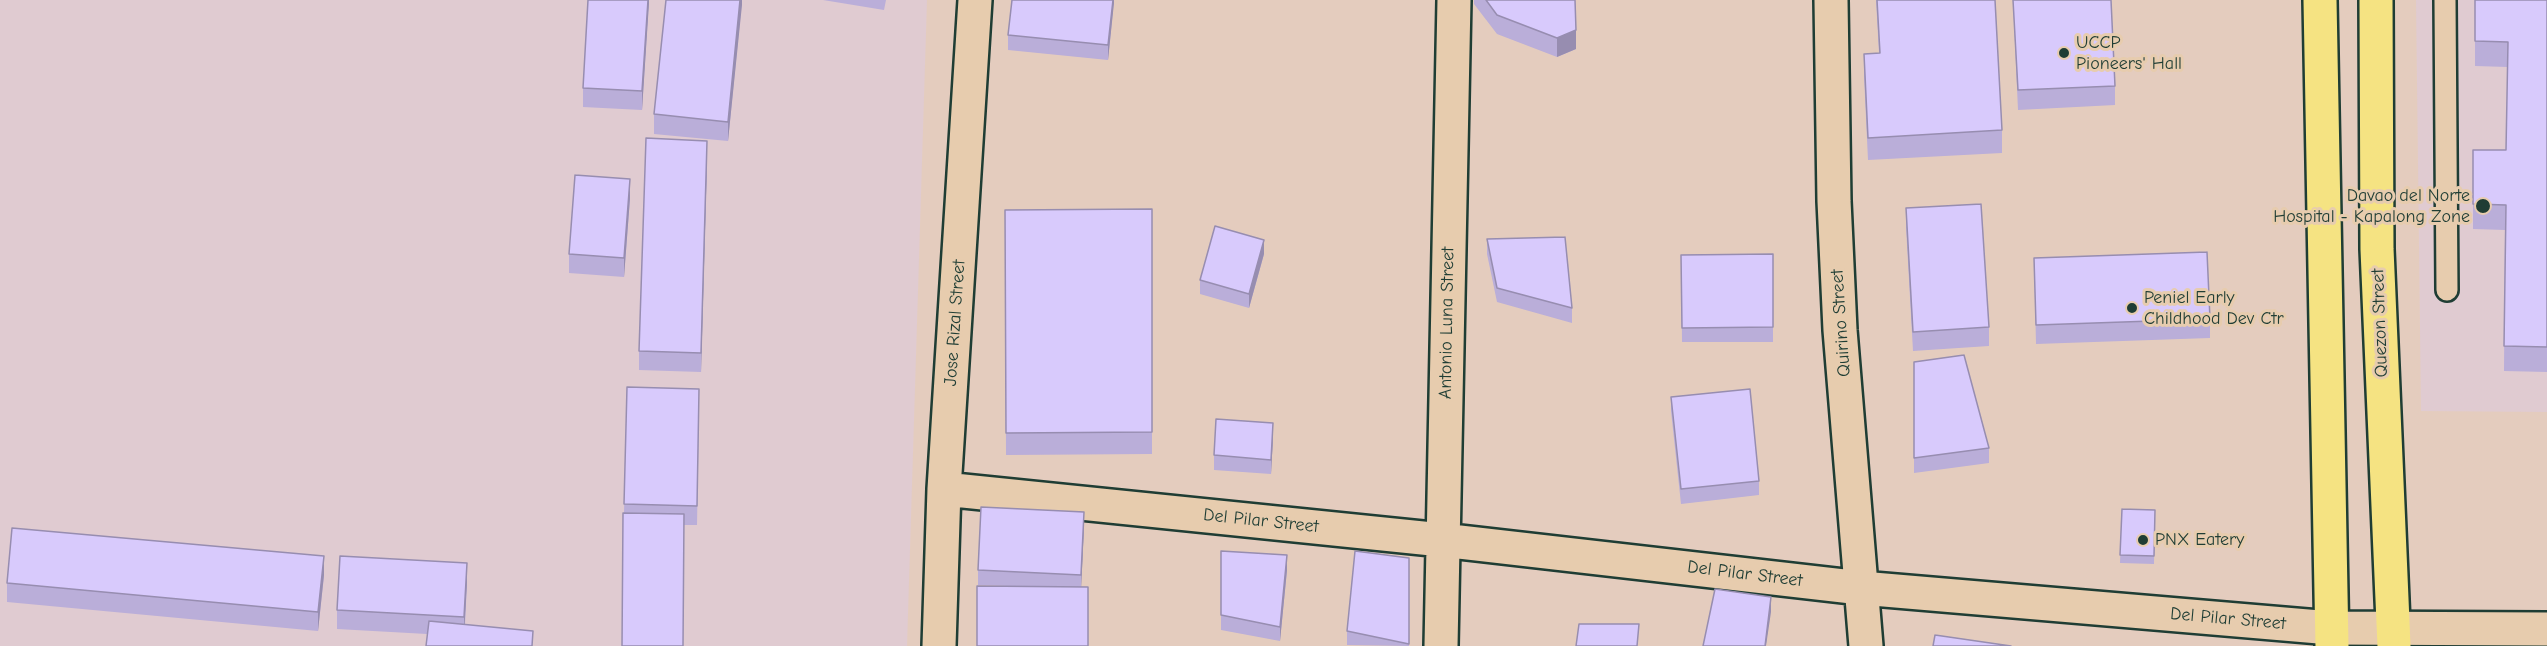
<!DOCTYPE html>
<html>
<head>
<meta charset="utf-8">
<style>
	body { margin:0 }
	canvas { display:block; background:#e4ccbe }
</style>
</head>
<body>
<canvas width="2547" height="646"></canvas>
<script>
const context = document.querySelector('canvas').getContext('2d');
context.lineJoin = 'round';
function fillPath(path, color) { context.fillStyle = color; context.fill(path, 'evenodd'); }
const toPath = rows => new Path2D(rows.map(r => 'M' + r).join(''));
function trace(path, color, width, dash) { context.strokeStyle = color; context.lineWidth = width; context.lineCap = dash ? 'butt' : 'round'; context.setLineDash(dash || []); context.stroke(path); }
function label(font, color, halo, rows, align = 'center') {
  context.font = font + ' "Comic Neue",sans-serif'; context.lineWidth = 6; context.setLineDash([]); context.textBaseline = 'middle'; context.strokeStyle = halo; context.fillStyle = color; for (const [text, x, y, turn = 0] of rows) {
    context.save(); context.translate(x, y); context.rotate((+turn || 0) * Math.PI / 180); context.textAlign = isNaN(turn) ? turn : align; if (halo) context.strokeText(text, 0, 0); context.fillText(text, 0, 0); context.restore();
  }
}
const built = toPath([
	[0,0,927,0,907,646,0,646],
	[2416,0,2547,0,2547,412,2421,411]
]);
const service = toPath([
	[2445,0,2447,290]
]);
const minor = toPath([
	[1831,0,1834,201,1840,330,1866,646],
	[944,489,1442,540,1861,588,2331,628,2547,629],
	[939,646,944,489,975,0],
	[1441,646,1454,0]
]);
const trunk = toPath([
	[2320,0,2332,646],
	[2376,0,2377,249,2394,646]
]);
const wall = toPath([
	[649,0,642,110,583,107,583,88],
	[742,0,728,141,654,134,654,114],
	[823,0,886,0,884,10],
	[1114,0,1108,60,1008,50,1008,35],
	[1474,0,1575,0,1576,49,1557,57,1497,34,1474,4],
	[1876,0,1995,0,2002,130,2002,153,1868,160,1864,76,1864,54,1879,53],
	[2013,0,2111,0,2115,86,2115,105,2018,110],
	[2475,0,2547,0,2547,372,2504,371,2505,230,2473,229,2473,150,2506,150,2508,67,2475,66],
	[707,160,701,372,639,370,639,351],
	[630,198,624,277,569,273,569,254],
	[1906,208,1989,327,1989,346,1913,351,1906,227],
	[1152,209,1152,454,1006,455,1005,210],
	[1487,239,1572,308,1572,323,1497,302,1487,254],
	[1264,254,1249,308,1200,294,1200,280],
	[1773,254,1773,342,1682,342,1681,255],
	[2034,258,2210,319,2210,338,2036,344],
	[1914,362,1989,448,1989,463,1914,473],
	[627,387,699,408,697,525,684,525,624,513],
	[1671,397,1759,481,1759,495,1681,504,1671,411],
	[1273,437,1271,474,1214,470,1214,455],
	[2122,509,2155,510,2154,564,2120,563],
	[1084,526,1081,587,1007,586,978,585,978,570],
	[1221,551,1287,570,1280,641,1221,630],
	[1409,558,1409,646,1347,645,1347,631],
	[324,575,318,631,7,602,7,583],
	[467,582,465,625,533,646,427,634,337,629,337,610]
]);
const shadedWall = toPath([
	[648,0,649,0,649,3,642,110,642,91],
	[740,0,742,0,742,5,728,141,728,122],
	[1113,0,1114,0,1114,3,1108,60,1108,45],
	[1576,30,1576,49,1557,57,1557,38],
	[707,141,707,160,701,372,701,353],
	[630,179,630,198,624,277,624,258],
	[1264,240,1264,254,1249,308,1249,294],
	[1273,423,1273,437,1271,474,1271,460],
	[1084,512,1084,526,1081,590,1081,575],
	[1287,555,1287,570,1280,641,1280,627],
	[324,556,324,575,318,631,318,612],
	[467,563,467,582,464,636,464,617],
	[1771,597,1771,612,1766,646,1765,646]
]);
const building = toPath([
	[588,0,648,0,642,91,583,88,588,0],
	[666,0,740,0,728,122,654,114,666,0],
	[1012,0,1113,0,1108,45,1008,35,1012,0],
	[1486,0,1575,0,1576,30,1557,38,1497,15,1486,0],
	[1877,0,1995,0,2002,130,1868,138,1864,54,1880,53,1877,0],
	[2013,0,2111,0,2115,86,2018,90,2013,0],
	[2475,0,2547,0,2547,347,2504,346,2506,205,2473,204,2473,150,2506,150,2508,42,2475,41,2475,0],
	[646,138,707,141,701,353,639,351,646,138],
	[575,175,630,179,624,258,569,254,575,175],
	[1981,204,1989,327,1913,332,1906,208,1981,204],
	[1152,209,1152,432,1006,433,1005,210,1152,209],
	[1215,226,1264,240,1249,294,1200,280,1215,226],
	[1565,237,1572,308,1497,288,1487,239,1565,237],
	[2207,252,2210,319,2036,325,2034,258,2207,252],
	[1773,254,1773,327,1682,328,1681,255,1773,254],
	[1964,355,1989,448,1914,458,1914,362,1964,355],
	[627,387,699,389,697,506,624,504,627,387],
	[1750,389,1759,481,1681,489,1671,397,1750,389],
	[1216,419,1273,423,1271,460,1214,455,1216,419],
	[981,507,1084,512,1081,575,978,570,981,507],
	[2122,509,2155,510,2154,556,2120,555,2122,509],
	[623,513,684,514,683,646,622,646,623,513],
	[12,528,324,556,318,612,7,583,12,528],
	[1221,551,1287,555,1280,627,1221,615,1221,551],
	[1355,551,1409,558,1409,644,1347,631,1355,551],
	[340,556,467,563,464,617,337,610,340,556],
	[977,586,1088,587,1088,646,977,646,977,586],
	[1715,589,1771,597,1765,646,1703,646,1715,589],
	[429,621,533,631,532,646,426,646,429,621],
	[1579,624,1639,624,1637,646,1576,646,1579,624],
	[1935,635,2011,646,1933,646,1935,635]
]);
const markers = [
	[2064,53,6,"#1f3d34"],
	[2483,206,8,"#1f3d34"],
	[2132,308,6,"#1f3d34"],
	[2143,540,6,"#1f3d34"]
];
const poiNames = [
	["UCCP",2076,43],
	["Pioneers' Hall",2076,64],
	["Davao del Norte",2470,196,"right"],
	["Hospital - Kapalong Zone",2470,217,"right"],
	["Peniel Early",2144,298],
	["Childhood Dev Ctr",2144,319],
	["PNX Eatery",2155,540]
];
const streetNames = [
	["Jose Rizal Street",955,323,-86],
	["Antonio Luna Street",1447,323,-89],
	["Quirino Street",1841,323,-94],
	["Quezon Street",2380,323,-92],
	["Del Pilar Street",1261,521,6],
	["Del Pilar Street",1745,574,7],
	["Del Pilar Street",2228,619,5]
];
fillPath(built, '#e0cbd1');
trace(service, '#1f3d34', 26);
trace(minor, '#1f3d34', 38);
trace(trunk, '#1f3d34', 38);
trace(service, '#e7ccae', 21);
trace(minor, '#e7ccae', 33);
trace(trunk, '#f5e382', 33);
fillPath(wall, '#baaed9');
fillPath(shadedWall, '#978db0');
fillPath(building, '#d8cafc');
trace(building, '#978db0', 1.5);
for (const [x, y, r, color] of markers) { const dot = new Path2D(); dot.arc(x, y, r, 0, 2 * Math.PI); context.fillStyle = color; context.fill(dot); trace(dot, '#e7ccae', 2); }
label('18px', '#1f3d34', '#e7ccae', poiNames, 'left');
label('18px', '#1f3d34', '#e7ccae', streetNames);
</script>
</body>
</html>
